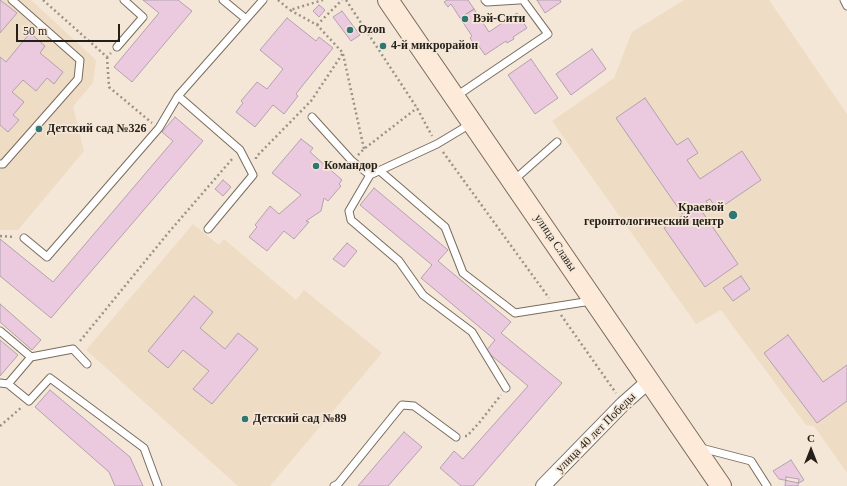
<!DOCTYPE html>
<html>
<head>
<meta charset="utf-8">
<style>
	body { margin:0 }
	#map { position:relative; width:847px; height:486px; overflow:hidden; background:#f5e7d7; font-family:"Times New Roman",serif }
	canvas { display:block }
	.north { position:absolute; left:791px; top:430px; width:40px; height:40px; -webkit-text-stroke:3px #f5e7d7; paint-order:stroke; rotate:0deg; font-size:11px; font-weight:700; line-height:16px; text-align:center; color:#241f19 }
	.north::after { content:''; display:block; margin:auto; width:14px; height:18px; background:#241f19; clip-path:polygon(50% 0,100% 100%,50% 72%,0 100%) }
	.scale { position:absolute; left:16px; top:24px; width:104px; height:18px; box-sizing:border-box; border:2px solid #241f19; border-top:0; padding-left:5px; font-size:12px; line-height:14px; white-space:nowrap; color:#241f19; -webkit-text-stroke:3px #f5e7d7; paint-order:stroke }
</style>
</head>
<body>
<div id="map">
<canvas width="847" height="486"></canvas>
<div class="north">С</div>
<div class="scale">50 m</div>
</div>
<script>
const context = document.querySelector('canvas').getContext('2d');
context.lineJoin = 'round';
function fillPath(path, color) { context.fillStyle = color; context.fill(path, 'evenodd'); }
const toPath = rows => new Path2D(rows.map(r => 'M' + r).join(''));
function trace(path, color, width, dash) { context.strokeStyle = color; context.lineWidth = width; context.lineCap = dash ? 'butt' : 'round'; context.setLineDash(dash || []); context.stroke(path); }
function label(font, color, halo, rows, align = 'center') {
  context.font = font + ' "Times New Roman",serif'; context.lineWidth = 3.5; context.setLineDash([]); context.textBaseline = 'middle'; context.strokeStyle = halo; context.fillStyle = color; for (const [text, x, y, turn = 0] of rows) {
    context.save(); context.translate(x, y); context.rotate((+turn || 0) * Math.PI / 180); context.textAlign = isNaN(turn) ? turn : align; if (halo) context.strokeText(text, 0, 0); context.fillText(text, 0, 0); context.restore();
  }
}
const built = toPath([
	[0,0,31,0,96,60,93,83,73,106,84,151,18,230,0,230],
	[684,0,769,0,847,114,847,473,814,426,806,425,721,310,696,324,552,121,614,78,632,32],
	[193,224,219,245,224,239,296,300,304,290,382,353,270,486,238,486,86,350]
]);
const building = toPath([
	[0,0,17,13,0,33,0,0],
	[143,0,178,0,192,11,132,82,114,67,159,13,143,0],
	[447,0,468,0,474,9,460,18,451,4,448,7,444,2,447,0],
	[537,0,560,0,561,2,545,13,537,0],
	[319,5,325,10,319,17,313,11,319,5],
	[474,9,489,32,517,13,527,28,513,37,514,39,507,43,506,41,485,55,476,42,474,44,470,38,472,36,460,18,474,9],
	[342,11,360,35,351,41,333,17,342,11],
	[287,18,316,41,319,37,333,48,303,85,296,94,298,96,284,114,273,105,255,127,236,112,243,103,241,101,257,82,267,89,283,69,260,50,287,18],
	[30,33,45,46,40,53,63,72,54,84,47,78,36,91,23,80,12,92,24,102,13,115,19,120,8,132,0,125,0,57,6,62,30,33],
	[592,49,606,69,571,95,556,74,592,49],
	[531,59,558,98,535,114,508,75,531,59],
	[645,98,677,145,688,138,698,153,687,160,700,179,742,151,761,180,717,210,710,199,706,201,708,204,701,210,738,264,705,287,664,228,683,215,616,118,645,98],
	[175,117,203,141,51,318,0,276,0,239,53,282,173,141,162,132,175,117],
	[301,139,313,148,310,152,342,180,339,184,341,186,328,201,324,198,321,211,306,221,309,222,294,239,284,231,267,251,249,237,257,227,255,225,270,206,279,214,301,195,272,173,301,139],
	[223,180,231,187,223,196,215,189,223,180],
	[374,188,448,250,438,261,511,322,501,333,562,383,473,486,461,486,440,468,454,451,463,459,528,386,486,351,495,340,421,278,432,265,360,205,374,188],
	[347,243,357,251,344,267,333,259,347,243],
	[741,276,750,289,733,301,723,288,741,276],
	[194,296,213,312,200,328,225,349,238,333,258,349,212,404,193,389,209,371,183,350,168,368,148,351,194,296],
	[0,304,41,340,32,350,0,322,0,304],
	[788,335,823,382,847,365,847,401,817,423,764,353,788,335],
	[0,340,18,355,0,376,0,340],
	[50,390,130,457,143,486,115,486,109,472,35,407,50,390],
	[404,432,422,447,388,486,358,486,404,432],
	[791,460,804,480,799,483,779,479,773,471,791,460],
	[786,477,799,479,798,486,785,486,786,477]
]);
const path = toPath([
	[43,0,107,57,111,53],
	[278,0,290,10],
	[346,0,417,108,432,136],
	[317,25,342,0],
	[343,54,364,149],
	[107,57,109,87,152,123],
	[443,152,549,298],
	[358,155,364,149,417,108],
	[256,159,256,157,311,101,343,53,317,25,290,10,323,0],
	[0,236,15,237],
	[561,315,616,393],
	[80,341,169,232,233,158],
	[0,426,22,407],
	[465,436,467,436,479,423,501,395]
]);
const lane = toPath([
	[223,0,246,19],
	[485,0,487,2,519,0],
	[844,0,847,6],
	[117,47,143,17,124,0],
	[178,96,240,150,253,175,208,229],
	[455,97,548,34,523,0],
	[312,117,352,161,370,175],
	[472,123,437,144,370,175,349,211,351,220,399,261,423,295,472,332,506,388],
	[0,164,3,164,78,79,80,60,12,0],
	[380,171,445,227,463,273,515,313,591,301],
	[514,180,557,142],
	[24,238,47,257,159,128,178,96,263,0],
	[0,331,31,357],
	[0,383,8,384,29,401,50,378,144,448,158,486],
	[8,384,31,357,73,349,87,364],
	[701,448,751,461,767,486],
	[334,486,338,484,402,405,414,406,456,437]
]);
const street = toPath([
	[543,486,623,404,649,381]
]);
const secondary = toPath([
	[388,0,721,486]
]);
const markers = [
	[465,19,4,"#2e7773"],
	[350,30,4,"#2e7773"],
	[383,46,4,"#2e7773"],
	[39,129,4,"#2e7773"],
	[316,166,4,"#2e7773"],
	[733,215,5,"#2e7773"],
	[245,419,4,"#2e7773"]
];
const poiNames = [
	["Вэй-Сити",473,19],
	["Ozon",358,30],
	["4-й микрорайон",391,46],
	["Детский сад №326",47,129],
	["Командор",324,166],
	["Краевой",724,208,"right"],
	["геронтологический центр",724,222,"right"],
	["Детский сад №89",253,419]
];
const streetNames = [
	["улица Славы",555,243,56],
	["улица 40 лет Победы",596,433,-45]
];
fillPath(built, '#eedcc5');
fillPath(building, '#ebcae0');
trace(building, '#b3a1ad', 1);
trace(lane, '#796d5e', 9);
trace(street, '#796d5e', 16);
trace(secondary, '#796d5e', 22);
trace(path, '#9c9286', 2.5, [2, 3]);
trace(lane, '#fff', 7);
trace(street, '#fff', 14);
trace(secondary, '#fdead8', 20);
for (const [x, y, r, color] of markers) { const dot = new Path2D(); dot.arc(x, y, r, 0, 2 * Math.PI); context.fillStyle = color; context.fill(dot); trace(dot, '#f5e7d7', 1.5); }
label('bold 12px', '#241f19', '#f5e7d7', poiNames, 'left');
label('12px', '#241f19', '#f5e7d7', streetNames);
</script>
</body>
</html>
